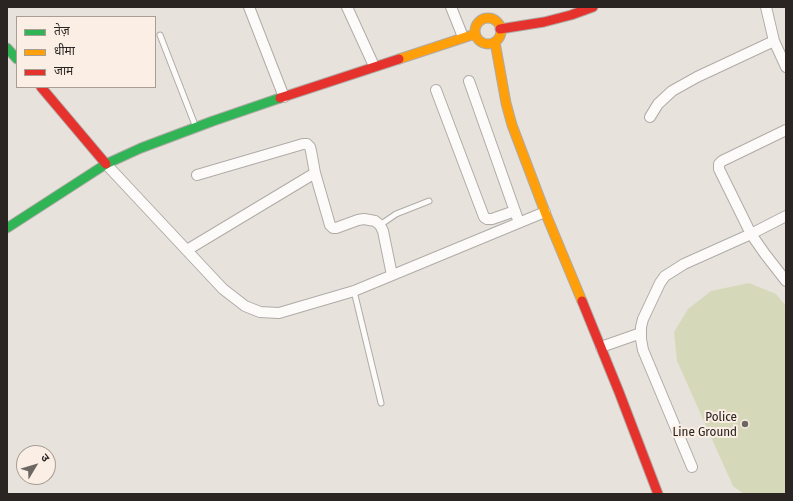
<!DOCTYPE html>
<html>
<head>
<meta charset="utf-8">
<style>
	body { margin:0 }
	#map { position:relative; width:793px; height:501px; overflow:hidden; background:#e8e2dc; font-family:"Fira Sans Condensed","Noto Sans Devanagari",sans-serif }
	canvas { display:block }
	.frame { position:absolute; inset:0; border:8px solid #2a2522; pointer-events:none }
	.legend { position:absolute; left:16px; top:16px; width:140px; height:72px; box-sizing:border-box; background:#fbeee4; border:1px solid #a79e96; margin:0; padding:5px 7px; list-style:none; font-size:12px; color:#2a2522 }
	.legend li { display:flex; align-items:center; gap:8px; height:20px }
	.legend b { width:20px; border:1px solid #a79e96 }
	.north { position:absolute; left:16px; top:445px; width:40px; height:40px; box-sizing:border-box; background:#fbeee4; border:1px solid #a79e96; border-radius:50%; rotate:52deg; font-size:11px; font-weight:700; line-height:16px; text-align:center; color:#2a2522 }
	.north::after { content:''; display:block; margin:auto; width:14px; height:18px; background:#6c6763; clip-path:polygon(50% 0,100% 100%,50% 72%,0 100%) }
</style>
</head>
<body>
<div id="map">
<canvas width="793" height="501"></canvas>
<div class="frame"></div>
<ul class="legend">
<li><b style="height:5px;background:#30b455"></b>तेज़</li>
<li><b style="height:5px;background:#ff9f0a"></b>धीमा</li>
<li><b style="height:5px;background:#e5322d"></b>जाम</li>
</ul>
<div class="north">उ</div>
</div>
<script>
const context = document.querySelector('canvas').getContext('2d');
context.lineJoin = 'round';
function fillPath(path, color) { context.fillStyle = color; context.fill(path, 'evenodd'); }
const toPath = rows => new Path2D(rows.map(r => 'M' + r).join(''));
function trace(path, color, width, dash) { context.strokeStyle = color; context.lineWidth = width; context.lineCap = dash ? 'butt' : 'round'; context.setLineDash(dash || []); context.stroke(path); }
function label(font, color, halo, rows, align = 'center') {
  context.font = font + ' "Fira Sans Condensed",sans-serif'; context.lineWidth = 4; context.setLineDash([]); context.textBaseline = 'middle'; context.strokeStyle = halo; context.fillStyle = color; for (const [text, x, y, turn = 0] of rows) {
    context.save(); context.translate(x, y); context.rotate((+turn || 0) * Math.PI / 180); context.textAlign = isNaN(turn) ? turn : align; if (halo) context.strokeText(text, 0, 0); context.fillText(text, 0, 0); context.restore();
  }
}
const green = toPath([
	[749,283,776,294,786,306,786,494,744,494,733,486,677,361,674,332,688,309,711,291]
]);
const lane = toPath([
	[160,35,195,125],
	[380,225,396,214,429,201],
	[354,291,381,403]
]);
const street = toPath([
	[249,7,284,97],
	[347,7,374,66],
	[451,7,463,37],
	[766,7,774,41,786,67],
	[469,81,517,217],
	[436,90,484,217,487,219,492,219,515,211],
	[650,117,658,104,672,91,697,77,774,41],
	[786,130,722,161,719,164,719,169,751,234,765,254,786,281],
	[106,164,223,289,245,306,260,312,279,313,354,291,545,212],
	[197,175,303,144,307,144,310,147,311,151,315,173,330,225,333,228,336,228,358,220,364,219,375,221,380,225,383,231,392,275],
	[187,250,315,173],
	[601,347,641,333],
	[692,467,643,350,641,339,641,327,643,319,660,283,665,276,673,271,684,264,751,234,786,216]
]);
const fast = toPath([
	[7,48,17,59],
	[7,228,106,164,141,148,213,121,280,98]
]);
const slow = toPath([
	'475 31a13 13 0 1 1 26 0a13 13 0 1 1-26 0Z',
	[495,42,506,103,512,125,545,212,582,301],
	[399,59,475,34]
]);
const jam = toPath([
	[500,29,544,22,571,15,593,7],
	[41,87,106,164],
	[280,98,399,59],
	[582,301,619,392,658,494]
]);
const markers = [
	[745,424,4,"#6c6763"]
];
const poiNames = [
	["Police",737,417],
	["Line Ground",737,432]
];
fillPath(green, '#d6d8ba');
trace(lane, '#b0aba7', 7);
trace(street, '#b0aba7', 12);
trace(fast, '#b0aba7', 11);
trace(slow, '#b0aba7', 11);
trace(jam, '#b0aba7', 11);
trace(lane, '#fcfbfa', 5);
trace(street, '#fcfbfa', 10);
trace(fast, '#30b455', 9);
trace(slow, '#ff9f0a', 9);
trace(jam, '#e5322d', 9);
for (const [x, y, r, color] of markers) { const dot = new Path2D(); dot.arc(x, y, r, 0, 2 * Math.PI); context.fillStyle = color; context.fill(dot); trace(dot, '#fbeee4', 1.5); }
label('13px', '#2a2522', '#fbeee4', poiNames, 'right');
</script>
</body>
</html>
